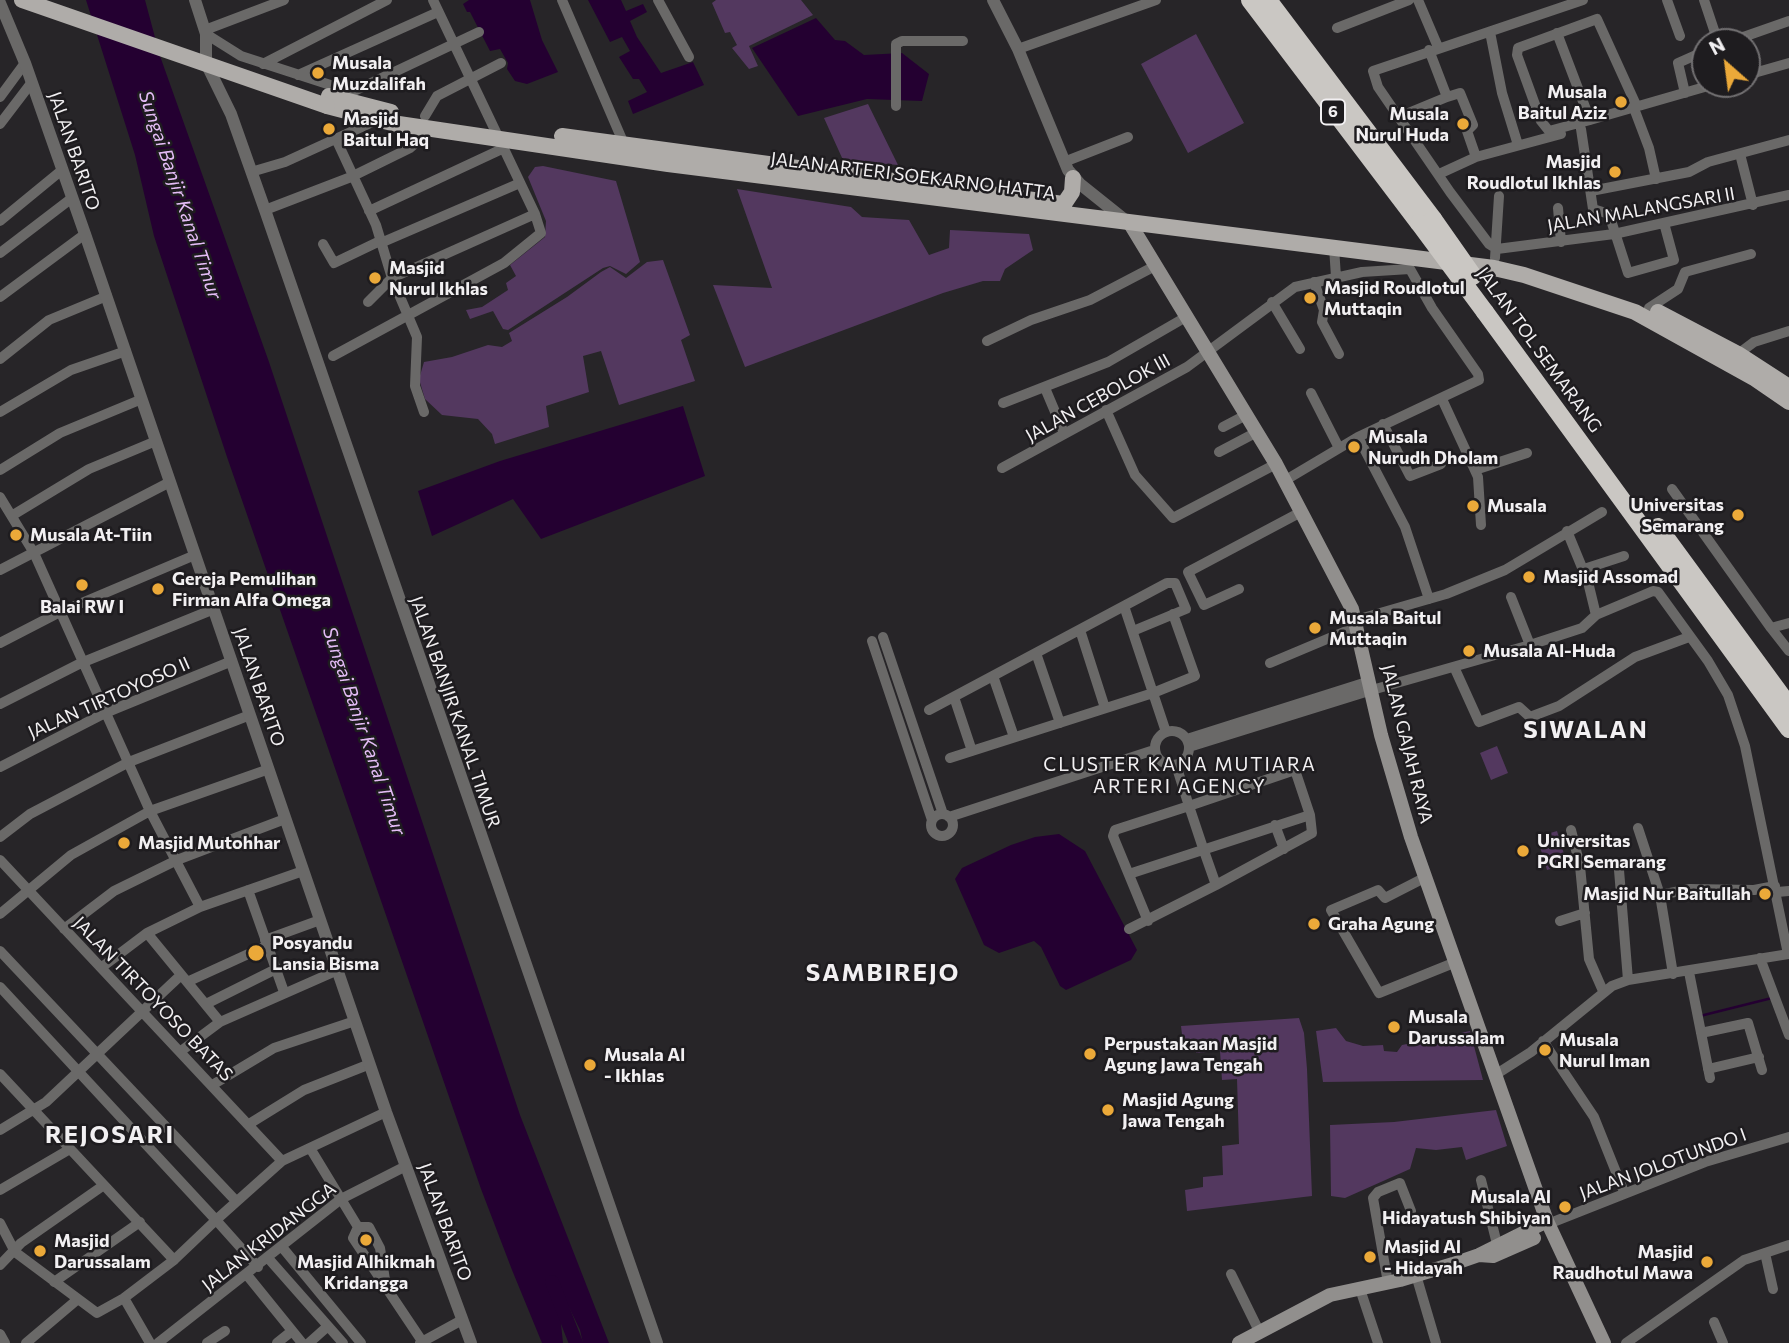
<!DOCTYPE html>
<html>
<head>
<meta charset="utf-8">
<style>
	body { margin:0 }
	#map { position:relative; width:1789px; height:1343px; overflow:hidden; background:#272528; font-family:Commissioner,sans-serif }
	canvas { display:block }
	.north { position:absolute; left:1691px; top:28px; width:70px; height:70px; box-sizing:border-box; background:#1e1c1f; border:2px solid #737173; border-radius:50%; rotate:332deg; font-size:19px; font-weight:700; line-height:28px; text-align:center; color:#f2f0f2 }
	.north::after { content:''; display:block; margin:auto; width:24px; height:32px; background:#eba939; clip-path:polygon(50% 0,100% 100%,50% 72%,0 100%) }
</style>
</head>
<body>
<div id="map">
<canvas width="1789" height="1343"></canvas>
<div class="north">N</div>
</div>
<script>
const context = document.querySelector('canvas').getContext('2d');
context.lineJoin = 'round';
function fillPath(path, color) { context.fillStyle = color; context.fill(path, 'evenodd'); }
const toPath = rows => new Path2D(rows.map(r => 'M' + r).join(''));
function trace(path, color, width, dash) { context.strokeStyle = color; context.lineWidth = width; context.lineCap = dash ? 'butt' : 'round'; context.setLineDash(dash || []); context.stroke(path); }
function label(font, color, halo, rows, align = 'center') {
  context.font = font + ' Commissioner,sans-serif'; context.lineWidth = 5; context.setLineDash([]); context.textBaseline = 'middle'; context.strokeStyle = halo; context.fillStyle = color; for (const [text, x, y, turn = 0] of rows) {
    context.save(); context.translate(x, y); context.rotate((+turn || 0) * Math.PI / 180); context.textAlign = isNaN(turn) ? turn : align; if (halo) context.strokeText(text, 0, 0); context.fillText(text, 0, 0); context.restore();
  }
}
const green = toPath([
	[716,0,801,0,813,15,749,46,758,66,749,69,732,48,737,45,730,32,725,33,712,3],
	[1196,34,1244,123,1188,153,1141,64],
	[868,104,898,165,843,160,824,118],
	[543,166,616,181,640,262,626,274,610,266,603,268,508,330,503,329,493,311,470,319,466,310,482,307,508,290,506,283,516,276,510,265,545,237,546,221,528,177,535,167],
	[737,189,851,207,862,217,909,220,929,255,949,248,950,230,1029,234,1033,250,1005,269,1000,281,983,281,943,293,745,367,713,285,772,288],
	[663,260,690,335,681,340,695,381,619,405,601,351,583,356,589,392,546,406,549,427,495,444,492,434,478,419,442,415,425,399,419,379,424,362,452,357,488,345,502,347,512,341,509,333,567,297,601,272,610,267,626,278,647,262],
	[1497,746,1508,773,1491,780,1480,753],
	[1557,831,1567,864,1547,870,1537,837],
	[1299,1018,1304,1033,1307,1069,1312,1196,1187,1211,1185,1190,1203,1187,1203,1177,1223,1175,1222,1146,1239,1144,1237,1079,1222,1080,1220,1051,1196,1053,1195,1042,1183,1043,1181,1026],
	[1336,1028,1346,1041,1363,1046,1383,1045,1384,1051,1397,1052,1402,1045,1470,1031,1483,1080,1323,1082,1316,1031],
	[1496,1110,1507,1146,1466,1160,1462,1147,1436,1150,1416,1148,1410,1169,1345,1198,1331,1196,1330,1125,1394,1122]
]);
const water = toPath([
	[86,0,145,0,160,56,269,362,520,1115,609,1343,583,1343,580,1330,566,1301,557,1284,553,1283,559,1305,563,1343,542,1343,512,1270,481,1189,227,457,154,236,135,155],
	[469,0,530,0,542,40,558,72,527,84,515,81,507,69,508,63,500,49,490,51,470,12,467,12,463,4],
	[588,0,621,0,626,11,643,4,647,12,630,21,637,37,661,73,693,62,704,85,633,114,628,101,647,92,639,79,633,79,619,57,630,51,622,37,610,42],
	[816,18,835,40,845,41,864,55,902,53,929,74,922,101,867,99,798,116,752,48],
	[683,406,705,476,541,539,513,499,432,536,418,491,500,461],
	[1059,834,1085,851,1137,950,1131,960,1066,990,1060,986,1041,947,1034,941,999,953,984,945,955,879,962,868,1011,845,1035,837]
]);
const stream = toPath([
	[1700,1016,1772,998]
]);
const river = toPath([
	[552,1282,576,1343]
]);
const minor = toPath([
	[562,0,624,144],
	[658,0,689,57],
	[1418,0,1438,47],
	[1667,0,1680,36],
	[1704,0,1718,42],
	[1337,28,1409,0],
	[205,30,284,0],
	[1490,32,1502,93,1518,145],
	[1557,33,1590,120],
	[206,34,241,56,352,92,479,32],
	[1729,42,1789,21],
	[1018,49,1156,0],
	[263,64,387,0],
	[298,75,438,12],
	[1747,75,1789,63],
	[1685,93,1678,63,1705,51],
	[0,97,25,63],
	[1447,97,1460,93,1473,125,1467,131,1476,157],
	[896,106,896,44,902,41,963,41],
	[1637,107,1597,19,1518,48,1517,55,1541,121,1549,131,1590,120,1715,84],
	[1635,111,1649,148,1656,179],
	[425,116,437,96,501,63],
	[1401,116,1447,97,1429,50],
	[0,124,32,82],
	[1581,129,1593,209,1609,214,1628,273,1674,260,1664,223],
	[336,139,376,225,392,278,417,337,415,386,424,412],
	[1740,154,1753,205],
	[1064,162,1128,137],
	[251,172,285,162,377,120],
	[1439,174,1476,157,1561,134],
	[1591,191,1689,172,1708,162,1789,140],
	[1558,208,1561,242],
	[265,210,351,177,410,148,433,128],
	[369,211,502,149],
	[0,221,62,170],
	[383,242,520,183],
	[323,244,334,263,382,240],
	[1334,247,1336,277],
	[1497,249,1489,244,1450,192,1378,87,1373,71,1583,0],
	[1497,249,1614,234,1789,195],
	[0,253,72,198],
	[1495,258,1499,196],
	[1314,282,1324,310,1322,322,1339,354],
	[0,297,85,234],
	[368,302,392,278,535,214],
	[1272,302,1300,349],
	[1649,308,1678,289,1685,272,1751,254],
	[987,341,1031,320,1090,300,1155,266],
	[1738,354,1754,342,1789,331],
	[333,356,504,263,541,233,535,214,433,0],
	[0,359,49,320,107,296],
	[1045,388,1064,433],
	[1311,393,1339,448],
	[1442,399,1478,477,1481,525],
	[1003,403,1108,362,1186,317],
	[1106,410,1135,475,1173,518,1276,464],
	[0,412,71,370,126,351],
	[1383,424,1410,476,1441,464],
	[1223,427,1246,415],
	[1358,437,1405,527,1429,599],
	[1219,452,1257,432],
	[1002,468,1187,367,1295,287,1362,272,1410,269,1432,308,1478,374,1479,380,1358,437,1284,481],
	[0,470,60,433,142,399],
	[1475,470,1527,453],
	[1672,489,1771,628],
	[0,497,34,553,150,811,200,907],
	[13,515,89,469,156,441],
	[1567,531,1588,582,1596,615],
	[1584,569,1624,556],
	[0,570,170,482],
	[1239,589,1204,605,1188,572,1301,512],
	[1511,597,1530,645],
	[1124,606,1166,732],
	[1356,620,1446,594,1505,570,1602,512],
	[1789,623,1771,628,1789,651],
	[1080,630,1105,708],
	[883,637,943,814],
	[872,641,932,820],
	[0,643,58,613,195,555],
	[1036,653,1060,723],
	[1270,663,1358,626],
	[1455,669,1479,722,1519,707,1530,717,1559,706,1635,657,1689,637],
	[993,676,1014,737],
	[954,697,972,751],
	[0,704,81,663,214,609],
	[929,710,1167,583,1175,583,1186,609,1133,631],
	'1155 748a17 17 0 1 1 34 0a17 17 0 1 1-34 0Z',
	[1187,739,1370,681],
	[1189,747,1372,690,1530,645,1582,628,1596,615,1653,591,1658,592,1708,661,1728,695,1745,746,1788,954],
	[950,758,1153,693,1195,676,1173,614],
	[0,767,105,713,232,661],
	'931 825a11 11 0 1 1 22 0a11 11 0 1 1-22 0Z',
	[949,817,1154,750],
	[1275,825,1284,849],
	[1638,828,1660,895,1673,974],
	[1571,830,1580,866,1589,959,1603,991],
	[0,837,30,814,129,762,250,715],
	[0,860,282,1161],
	[1619,870,1628,980],
	[1129,874,1310,815],
	[1426,877,1385,898,1378,890,1331,910,1379,993,1456,962],
	[248,890,284,992],
	[1777,892,1789,891],
	[1660,895,1690,889,1754,890,1775,886],
	[0,914,71,855,150,811,269,769],
	[1148,921,1113,836,1115,830,1189,806,1295,770,1310,815,1312,833,1216,885,1203,848,1189,806,1176,765],
	[1560,921,1585,913],
	[64,929,114,891,177,860,285,819],
	[1129,929,1216,885],
	[147,933,220,1022],
	[265,940,320,920],
	[0,951,236,1201],
	[1760,958,1789,1035],
	[102,967,147,933,200,907,303,871],
	[1689,972,1710,1078],
	[187,982,268,945],
	[0,987,216,1220,174,1260],
	[206,1004,276,969],
	[1701,1033,1748,1023,1762,1070],
	[1543,1041,1594,1117,1624,1192],
	[181,1051,220,1022,338,970],
	[1708,1069,1759,1057],
	[0,1074,174,1260,124,1298,97,1313,15,1252,0,1223],
	[1495,1075,1531,1052,1612,986,1628,980,1789,954],
	[214,1084,274,1048,355,1021],
	[249,1124,304,1090,370,1064],
	[0,1130,46,1102,181,975],
	[310,1148,358,1227,353,1238,422,1341],
	[1481,1180,1497,1244],
	[0,1190,70,1149],
	[1548,1224,1705,1162,1789,1137],
	[358,1227,369,1227,380,1248,386,1286],
	[282,1247,361,1343],
	[1765,1253,1773,1289],
	[268,1258,343,1343],
	[0,1265,21,1243,104,1185],
	[258,1267,216,1220,282,1161,386,1112],
	[1231,1274,1259,1331],
	[247,1275,302,1343],
	[1416,1275,1436,1343],
	[54,1282,140,1222],
	[1388,1283,1373,1198,1378,1192,1400,1183,1411,1211],
	[1360,1289,1378,1343],
	[124,1298,150,1343],
	[1714,1322,1723,1343],
	[0,1334,5,1343],
	[26,1343,78,1299],
	[158,1343,341,1199,406,1166],
	[207,1343,225,1331],
	[277,1343,292,1331],
	[309,1343,328,1326],
	[420,1343,462,1320],
	[1626,1343,1744,1260,1789,1245]
]);
const tertiary = toPath([
	[195,0,206,34,206,63,231,114,265,210,657,1343],
	[993,0,1018,49,1068,170,1080,184,1125,220],
	[0,3,25,63,85,234,386,1112,471,1343]
]);
const secondary = toPath([
	[1129,222,1276,464,1352,609,1381,735,1411,837,1547,1221,1604,1343],
	[1479,1255,1493,1256,1534,1238],
	[1239,1343,1330,1295,1400,1280,1453,1264,1479,1255,1547,1221]
]);
const primary = toPath([
	[329,96,391,112],
	[327,106,392,123,668,164,1494,268,1524,275,1635,312,1754,378,1789,402],
	[562,136,1063,204],
	[1064,204,1072,192,1073,178],
	[1658,312,1738,354,1789,387]
]);
const motorway = toPath([
	[1250,0,1419,223],
	[1268,0,1433,219],
	[1485,312,1789,729],
	[1658,527,1789,706]
]);
const primaryBridge = toPath([
	[22,0,327,106]
]);
const motorwayBridge = toPath([
	[1433,219,1473,276],
	[1419,223,1485,312]
]);
const markers = [
	[318,73,7,"#eba939"],
	[1621,102,7,"#eba939"],
	[1463,124,7,"#eba939"],
	[329,129,7,"#eba939"],
	[1615,172,7,"#eba939"],
	[375,278,7,"#eba939"],
	[1310,298,7,"#eba939"],
	[1354,447,7,"#eba939"],
	[1473,506,7,"#eba939"],
	[1738,515,7,"#eba939"],
	[16,535,7,"#eba939"],
	[1529,577,7,"#eba939"],
	[82,585,7,"#eba939"],
	[158,589,7,"#eba939"],
	[1315,628,7,"#eba939"],
	[1469,651,7,"#eba939"],
	[124,843,7,"#eba939"],
	[1523,851,7,"#eba939"],
	[1765,894,7,"#eba939"],
	[1314,924,7,"#eba939"],
	[256,953,9,"#eba939"],
	[1394,1027,7,"#eba939"],
	[1545,1050,7,"#eba939"],
	[1090,1054,7,"#eba939"],
	[590,1065,7,"#eba939"],
	[1108,1110,7,"#eba939"],
	[1565,1207,7,"#eba939"],
	[366,1240,7,"#eba939"],
	[40,1251,7,"#eba939"],
	[1370,1257,7,"#eba939"],
	[1707,1262,7,"#eba939"]
];
const shields = [
	[1333,112,24]
];
const shieldNames = [
	["6",1333,112]
];
const poiNames = [
	["Musala",332,63],
	["Muzdalifah",332,84],
	["Musala",1607,92,"right"],
	["Baitul Aziz",1607,113,"right"],
	["Musala",1449,114,"right"],
	["Nurul Huda",1449,135,"right"],
	["Masjid",343,119],
	["Baitul Haq",343,140],
	["Masjid",1601,162,"right"],
	["Roudlotul Ikhlas",1601,183,"right"],
	["Masjid",389,268],
	["Nurul Ikhlas",389,289],
	["Masjid Roudlotul",1324,288],
	["Muttaqin",1324,309],
	["Musala",1368,437],
	["Nurudh Dholam",1368,458],
	["Universitas",1724,505,"right"],
	["Semarang",1724,526,"right"],
	["Musala",1487,506],
	["Musala At-Tiin",30,535],
	["Masjid Assomad",1543,577],
	["Gereja Pemulihan",172,579],
	["Firman Alfa Omega",172,600],
	["Balai RW I",82,607,"center"],
	["Musala Baitul",1329,618],
	["Muttaqin",1329,639],
	["Musala Al-Huda",1483,651],
	["Universitas",1537,841],
	["PGRI Semarang",1537,862],
	["Masjid Mutohhar",138,843],
	["Masjid Nur Baitullah",1751,894,"right"],
	["Graha Agung",1328,924],
	["Posyandu",272,943],
	["Lansia Bisma",272,964],
	["Musala",1408,1017],
	["Darussalam",1408,1038],
	["Musala",1559,1040],
	["Nurul Iman",1559,1061],
	["Perpustakaan Masjid",1104,1044],
	["Agung Jawa Tengah",1104,1065],
	["Musala Al",604,1055],
	["- Ikhlas",604,1076],
	["Masjid Agung",1122,1100],
	["Jawa Tengah",1122,1121],
	["Musala Al",1551,1197,"right"],
	["Hidayatush Shibiyan",1551,1218,"right"],
	["Masjid",54,1241],
	["Darussalam",54,1262],
	["Masjid Al",1384,1247],
	["- Hidayah",1384,1268],
	["Masjid",1693,1252,"right"],
	["Raudhotul Mawa",1693,1273,"right"],
	["Masjid Alhikmah",366,1262,"center"],
	["Kridangga",366,1283,"center"]
];
const streetNames = [
	["JALAN BARITO",74,151,71],
	["JALAN ARTERI SOEKARNO HATTA",913,176,7],
	["JALAN MALANGSARI II",1641,210,-10],
	["JALAN TOL SEMARANG",1539,350,54],
	["JALAN CEBOLOK III",1098,398,-29],
	["JALAN BARITO",259,687,71],
	["JALAN TIRTOYOSO II",109,698,-24],
	["JALAN BANJIR KANAL TIMUR",455,712,71],
	["JALAN GAJAH RAYA",1407,744,76],
	["JALAN TIRTOYOSO BATAS",153,999,46],
	["JALAN JOLOTUNDO I",1663,1164,-20],
	["JALAN BARITO",445,1222,70],
	["JALAN KRIDANGGA",269,1237,-38]
];
const waterNames = [
	["Sungai Banjir Kanal Timur",180,195,71],
	["Sungai Banjir Kanal Timur",364,731,71]
];
const neighbourhoodNames = [
	["CLUSTER KANA MUTIARA",1180,765],
	["ARTERI AGENCY",1180,787]
];
const districtNames = [
	["SIWALAN",1586,730],
	["SAMBIREJO",883,973],
	["REJOSARI",110,1135]
];
fillPath(green, '#53385f');
fillPath(water, '#240031');
trace(stream, '#240031', 2.5);
trace(river, '#240031', 14);
trace(minor, '#6a6968', 10);
trace(tertiary, '#6a6968', 12);
trace(secondary, '#918f8d', 14);
trace(primary, '#afaca9', 16);
trace(motorway, '#cac7c3', 18);
trace(primaryBridge, '#afaca9', 16);
trace(motorwayBridge, '#cac7c3', 18);
for (const [x, y, r, color] of markers) { const dot = new Path2D(); dot.arc(x, y, r, 0, 2 * Math.PI); context.fillStyle = color; context.fill(dot); trace(dot, '#1e1c1f', 2.5); }
for (const [x, y, w] of shields) { const box = new Path2D(); box.roundRect(x - w / 2, y - 12.5, w, 25, 5); context.fillStyle = '#1e1c1f'; context.fill(box); trace(box, '#f2f0f2', 2); }
label('bold 16px', '#f2f0f2', null, shieldNames);
label('bold 18px', '#f2f0f2', '#1e1c1f', poiNames, 'left');
label('18px', '#f2f0f2', '#1e1c1f', streetNames);
label('italic 19px', '#e4bcf6', '#1e1c1f', waterNames);
context.letterSpacing = '2px';
label('19px', '#f2f0f2', '#1e1c1f', neighbourhoodNames);
context.letterSpacing = '0px';
context.letterSpacing = '2px';
label('bold 24px', '#f2f0f2', '#1e1c1f', districtNames);
context.letterSpacing = '0px';
</script>
</body>
</html>
